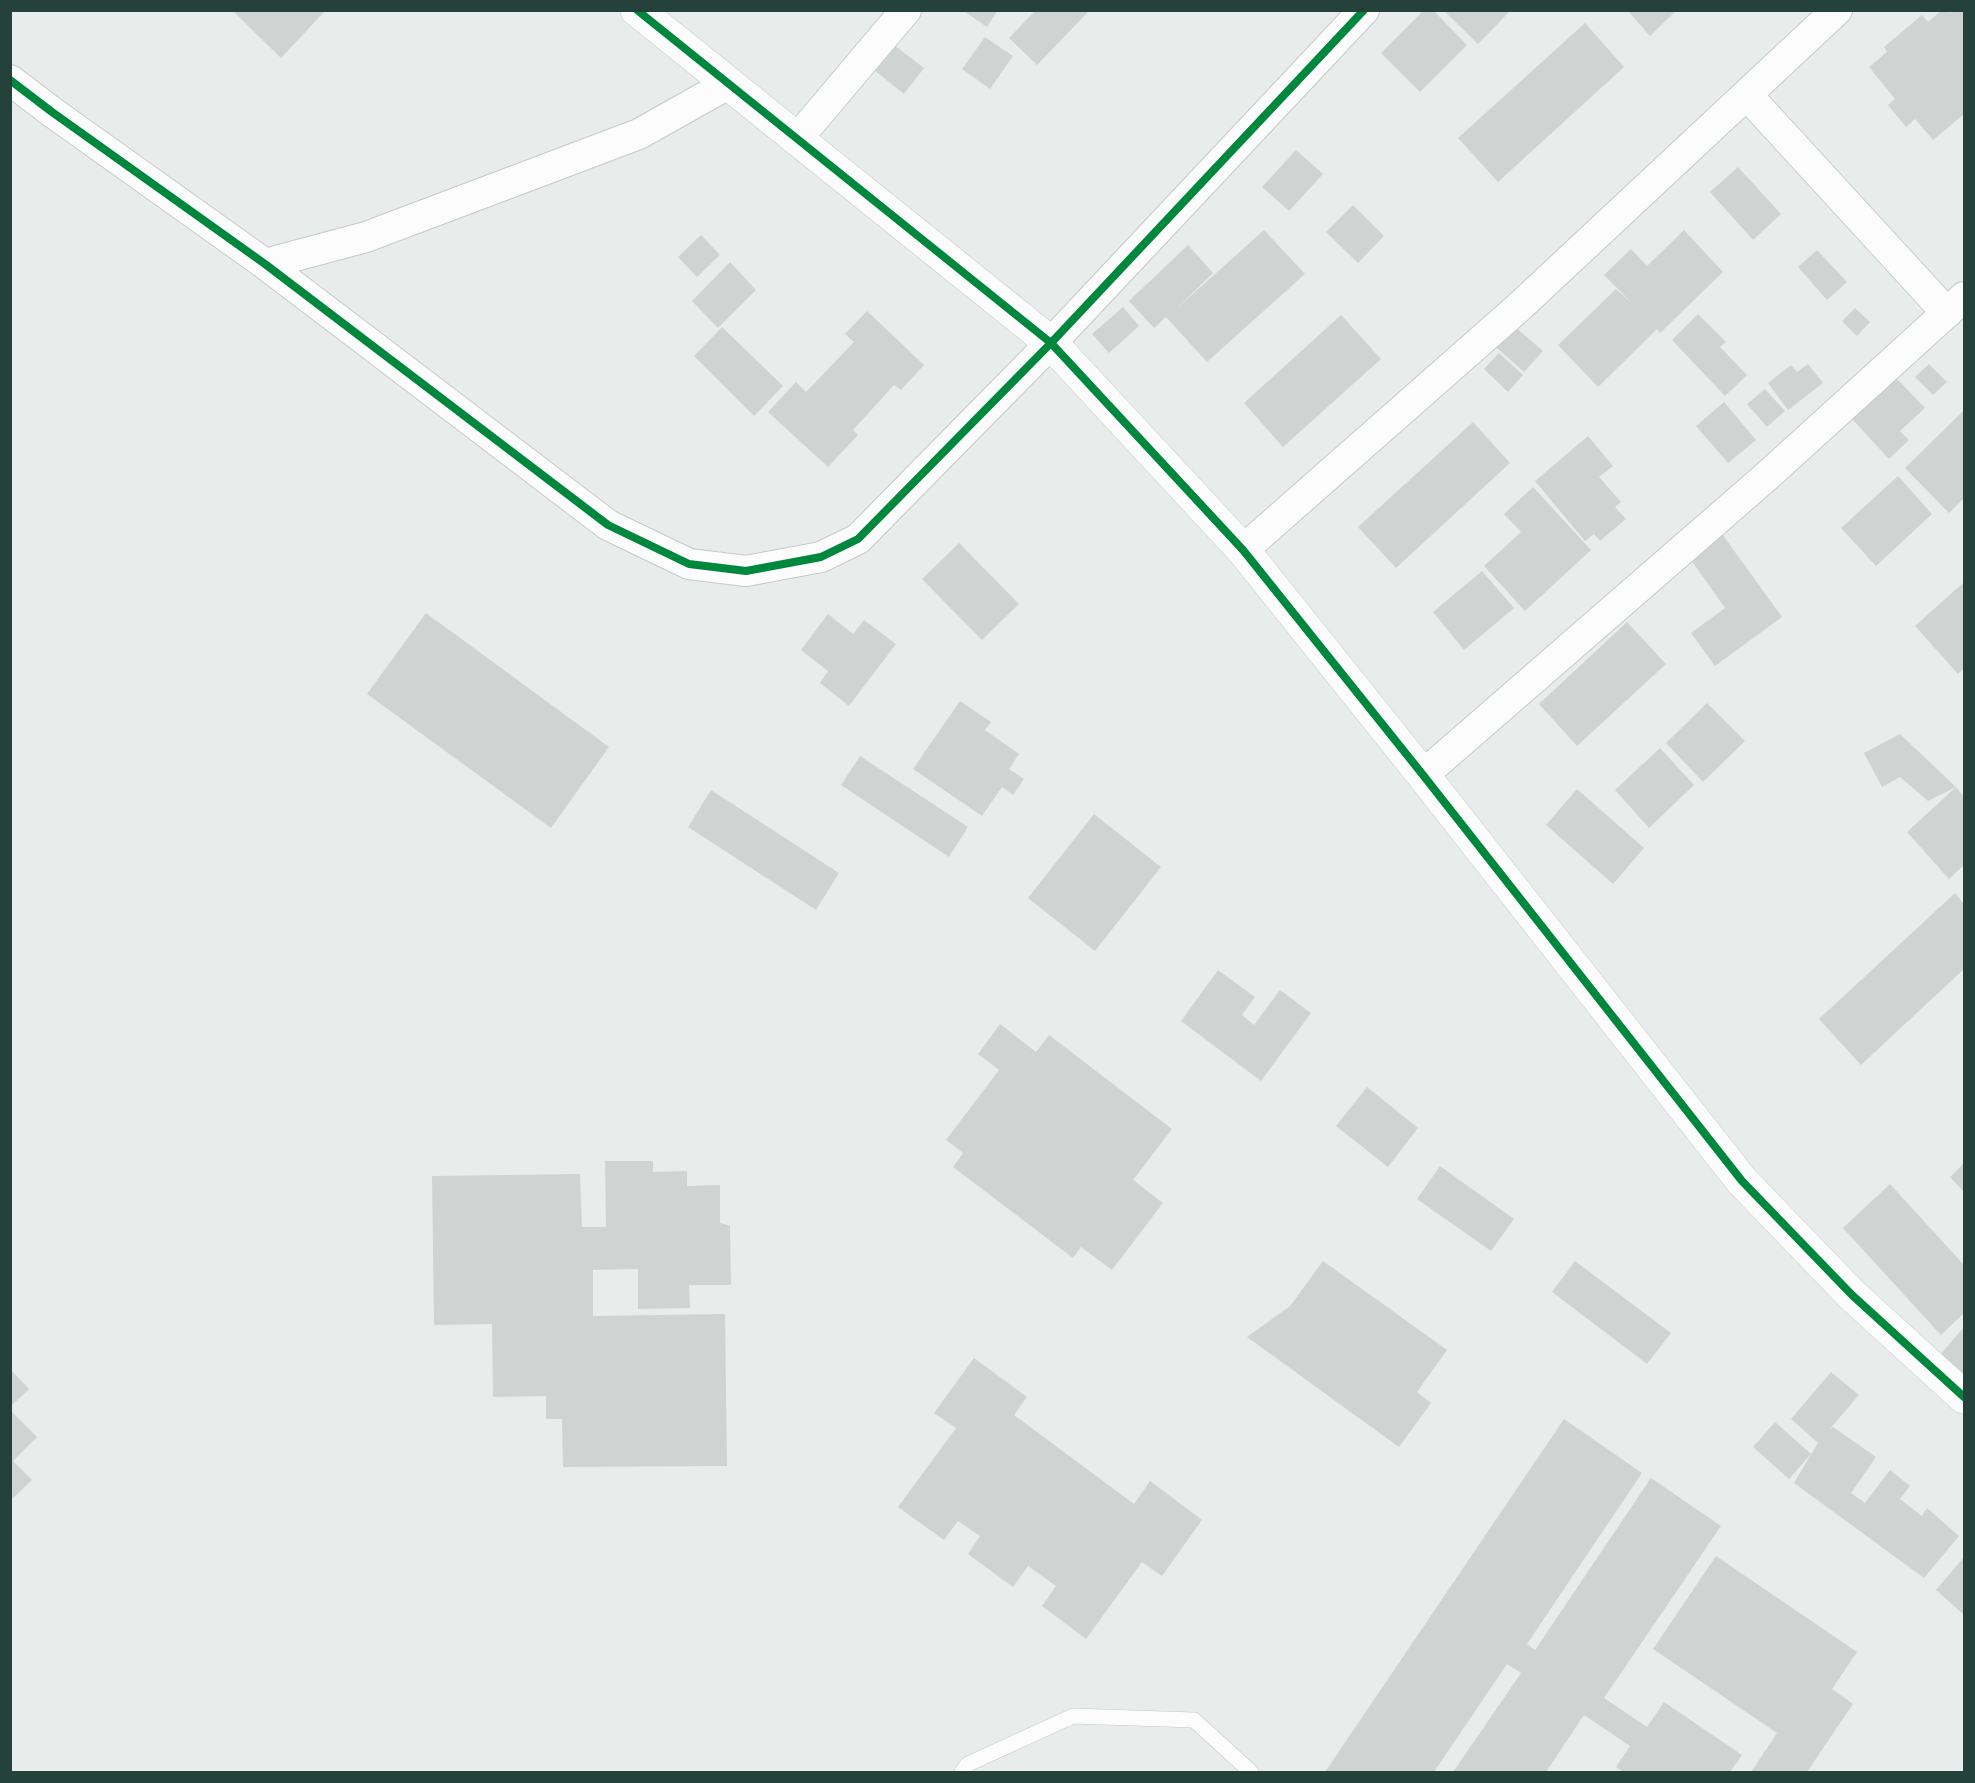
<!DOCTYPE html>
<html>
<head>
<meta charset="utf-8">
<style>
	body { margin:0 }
	#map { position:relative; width:1975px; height:1783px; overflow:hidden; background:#e8edeb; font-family:"Golos Text",sans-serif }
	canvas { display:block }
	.frame { position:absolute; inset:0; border:12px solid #24423a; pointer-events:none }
</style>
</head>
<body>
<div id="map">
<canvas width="1975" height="1783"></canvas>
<div class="frame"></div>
</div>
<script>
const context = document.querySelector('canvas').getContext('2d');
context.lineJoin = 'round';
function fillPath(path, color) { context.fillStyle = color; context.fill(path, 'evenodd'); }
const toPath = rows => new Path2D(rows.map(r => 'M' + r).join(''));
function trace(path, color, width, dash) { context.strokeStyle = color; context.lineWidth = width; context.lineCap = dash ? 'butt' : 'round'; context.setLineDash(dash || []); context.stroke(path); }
const building = toPath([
	[232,10,326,10,281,58],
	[966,10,998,10,987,27,965,12],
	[1036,10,1090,10,1037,65,1009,38],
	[1424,10,1433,10,1467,45,1420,92,1381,53],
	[1443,10,1511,10,1478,44],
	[1627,10,1677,10,1650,36],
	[1942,10,1948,10,1950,13,1953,10,1964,10,1964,117,1963,115,1933,140,1915,119,1906,127,1888,105,1895,99,1869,67,1887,52,1884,47,1922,15,1928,22],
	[1585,23,1624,67,1498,182,1458,138],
	[985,37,1013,56,990,89,962,69],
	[894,45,924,68,904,94,874,70],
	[1296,150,1323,174,1289,211,1262,187],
	[1738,167,1781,214,1753,240,1710,192],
	[1353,205,1384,236,1358,263,1326,232],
	[1264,230,1305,274,1207,362,1166,317,1154,328,1129,301,1188,245,1213,273,1175,310],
	[1684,230,1723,272,1660,333,1657,329,1598,387,1558,345,1616,289,1633,304,1604,275,1631,249,1647,266],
	[701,235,720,255,697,277,678,257],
	[1817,250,1847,282,1827,300,1798,267],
	[730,262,756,290,718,328,692,301],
	[1123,307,1139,326,1109,353,1092,334],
	[1855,308,1870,322,1857,336,1842,321],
	[867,311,924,365,901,390,894,385,853,430,858,435,828,467,768,412,796,382,806,392,854,342,845,334],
	[1698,314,1726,342,1720,347,1747,375,1725,396,1672,340],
	[1341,315,1381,359,1283,447,1244,403],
	[1514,326,1543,351,1524,372,1496,347],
	[722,327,783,386,754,416,694,356],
	[1499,353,1523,375,1508,392,1484,369],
	[1808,364,1823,383,1788,410,1768,383,1791,365,1797,372],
	[1929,364,1947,382,1933,395,1915,377],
	[1896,378,1925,408,1900,431,1909,440,1889,459,1852,419],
	[1765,389,1785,411,1767,427,1747,404],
	[1724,402,1756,440,1728,463,1696,426],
	[1964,410,1964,498,1949,513,1905,468],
	[1473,422,1510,463,1396,568,1358,527],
	[1588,436,1613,466,1599,477,1621,502,1615,507,1626,519,1600,541,1594,534,1585,541,1535,481],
	[1898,476,1932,514,1876,566,1841,528],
	[1533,487,1591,550,1525,611,1484,566,1521,532,1504,514],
	[1717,527,1782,617,1715,666,1691,633,1725,608,1684,550],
	[959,543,1019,604,982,640,922,579],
	[1482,571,1514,608,1464,650,1433,612],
	[1964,582,1964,668,1958,674,1915,626],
	[426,613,609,747,551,828,367,694],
	[828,614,853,634,864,620,896,644,849,706,820,683,828,671,801,650],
	[1627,622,1666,664,1577,746,1539,704],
	[960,701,991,722,985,730,1019,754,1009,769,1024,779,1013,795,1002,787,982,816,913,769],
	[1707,703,1745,741,1703,782,1666,743],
	[1900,734,1956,787,1928,801,1900,777,1882,787,1864,753],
	[1660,748,1694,785,1649,828,1615,790],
	[860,756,968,827,949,857,841,785],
	[1956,787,1964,797,1964,865,1949,879,1907,832],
	[1577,789,1644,848,1613,884,1546,825],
	[711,790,839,873,816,910,688,827],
	[1094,814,1161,867,1095,951,1028,898],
	[1955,893,1964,904,1964,969,1861,1065,1819,1019],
	[1218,970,1255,997,1242,1015,1254,1025,1280,990,1311,1013,1261,1081,1181,1021],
	[1000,1024,1036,1052,1049,1035,1172,1129,1133,1180,1163,1203,1112,1270,1081,1247,1073,1258,953,1167,963,1153,946,1140,999,1070,978,1054],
	[1367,1087,1418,1128,1388,1167,1336,1126],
	[605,1161,653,1161,653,1172,687,1171,687,1186,720,1185,720,1223,730,1226,731,1285,689,1285,690,1308,638,1309,638,1269,593,1270,593,1316,725,1314,727,1466,563,1467,562,1419,546,1419,546,1396,493,1397,492,1324,434,1325,432,1176,580,1174,582,1227,606,1227],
	[1964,1163,1964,1192,1950,1177],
	[1440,1166,1514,1219,1491,1251,1417,1199],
	[1890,1184,1964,1265,1964,1313,1941,1335,1843,1228],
	[1323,1261,1447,1350,1417,1392,1431,1403,1399,1447,1247,1337,1290,1306],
	[1575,1261,1671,1333,1647,1364,1552,1292],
	[1964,1327,1964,1379,1939,1356],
	[974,1358,1027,1397,1014,1415,1134,1504,1150,1481,1202,1520,1162,1576,1142,1562,1086,1639,1042,1606,1056,1586,1028,1566,1013,1587,968,1554,980,1536,958,1521,944,1540,898,1507,956,1428,934,1413],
	[10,1369,29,1389,10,1407],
	[1831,1372,1859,1395,1828,1431,1833,1427,1876,1457,1851,1493,1865,1503,1890,1470,1910,1486,1900,1499,1922,1516,1927,1508,1959,1536,1924,1578,1794,1483,1818,1443,1791,1419],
	[10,1410,37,1437,13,1461,32,1480,10,1501],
	[1564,1419,1642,1473,1527,1644,1535,1650,1651,1478,1721,1526,1604,1698,1647,1727,1664,1702,1742,1755,1730,1772,1624,1772,1616,1767,1630,1746,1584,1715,1546,1772,1453,1772,1521,1673,1507,1664,1434,1772,1325,1772],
	[1775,1422,1811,1454,1789,1479,1753,1447],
	[1716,1556,1857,1652,1832,1689,1853,1704,1807,1772,1751,1772,1777,1733,1653,1649],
	[1964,1557,1964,1615,1936,1590]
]);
const lane = toPath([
	[962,1772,968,1764,1073,1716,1194,1720,1251,1772]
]);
const street = toPath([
	[10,80,52,112,265,264,608,525,689,564,746,571,821,557,858,539,1051,343,1364,10],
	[1747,95,1947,313],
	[797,139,906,10],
	[265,264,366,237,639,134,728,84],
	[1243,550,1518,308,1837,10],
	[1423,775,1767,476,1964,297]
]);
const secondary = toPath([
	[637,10,1051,343,1243,550,1423,775,1742,1181,1852,1295,1964,1397]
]);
const cycleway = toPath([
	[637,10,1051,343,1243,550,1423,775,1742,1181,1852,1295,1964,1397],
	[10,80,52,112,265,264,608,525,689,564,746,571,821,557,858,539,1051,343,1364,10]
]);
fillPath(building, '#cfd4d2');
trace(lane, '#c5cac8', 16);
trace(street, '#c5cac8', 32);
trace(secondary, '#c3cbc8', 34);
trace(lane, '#fcfcfc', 15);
trace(street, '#fcfcfc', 30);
trace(secondary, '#fcfcfc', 33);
trace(cycleway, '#00873e', 8);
</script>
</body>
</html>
